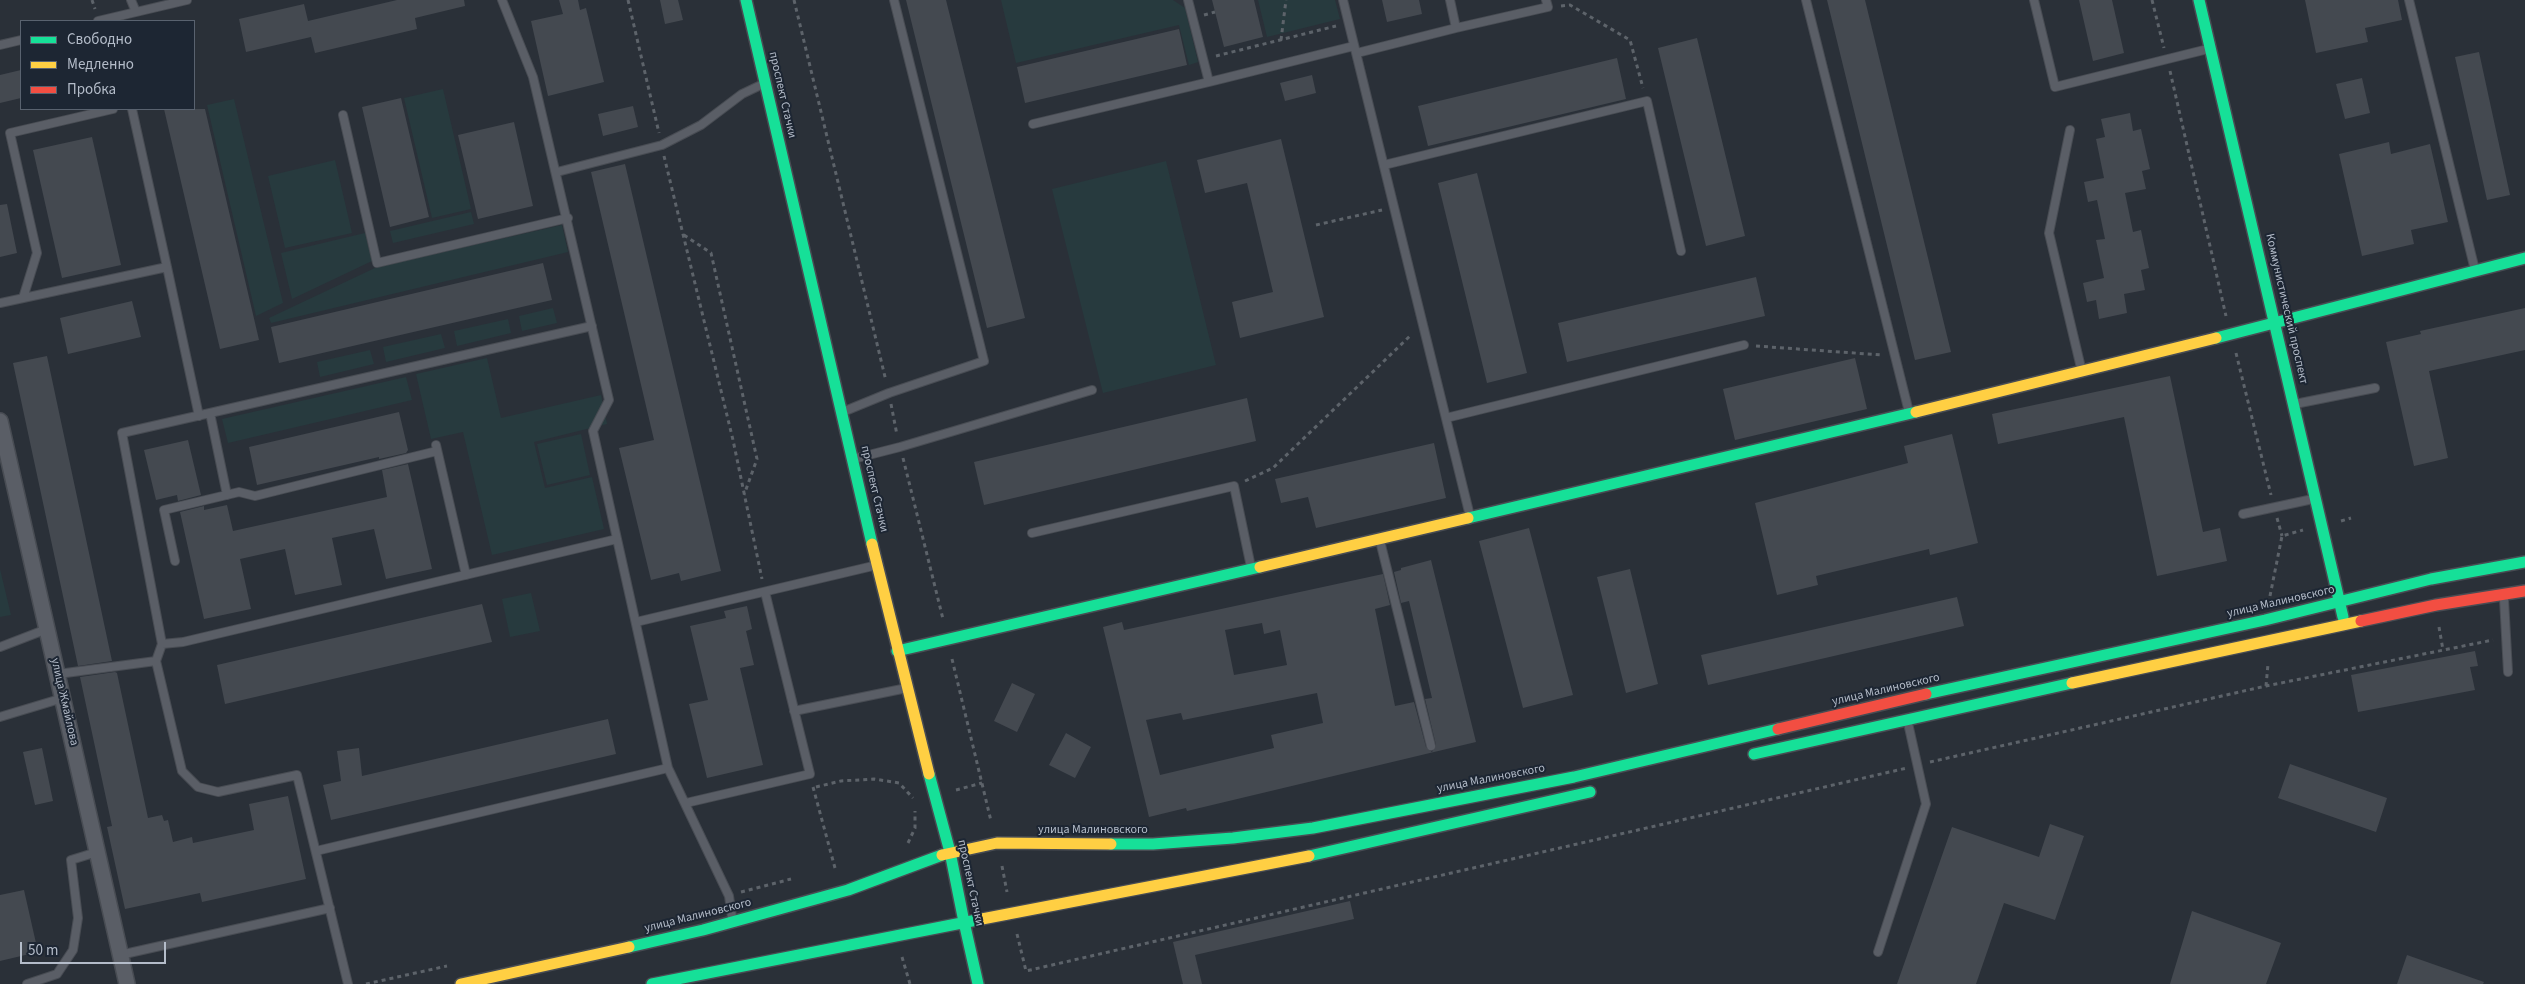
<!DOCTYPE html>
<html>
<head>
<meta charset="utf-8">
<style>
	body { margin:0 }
	#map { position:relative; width:2525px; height:984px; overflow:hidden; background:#2a3038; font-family:"Source Sans 3",sans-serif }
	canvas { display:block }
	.legend { position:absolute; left:20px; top:20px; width:175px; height:90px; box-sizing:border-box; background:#1d2633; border:1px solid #59626f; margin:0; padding:6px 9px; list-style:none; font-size:15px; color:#b4bcc9 }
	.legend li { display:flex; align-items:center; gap:10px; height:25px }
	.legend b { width:25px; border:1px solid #59626f }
	.scale { position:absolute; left:20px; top:942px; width:146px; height:22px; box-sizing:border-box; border:2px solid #b4bcc9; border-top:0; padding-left:6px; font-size:15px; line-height:18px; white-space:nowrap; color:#b4bcc9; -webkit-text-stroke:4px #1d2633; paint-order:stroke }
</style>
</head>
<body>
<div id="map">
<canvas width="2525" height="984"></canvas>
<ul class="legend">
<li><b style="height:6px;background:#16e098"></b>Свободно</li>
<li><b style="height:6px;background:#ffcf43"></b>Медленно</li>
<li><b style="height:6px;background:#f24e42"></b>Пробка</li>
</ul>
<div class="scale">50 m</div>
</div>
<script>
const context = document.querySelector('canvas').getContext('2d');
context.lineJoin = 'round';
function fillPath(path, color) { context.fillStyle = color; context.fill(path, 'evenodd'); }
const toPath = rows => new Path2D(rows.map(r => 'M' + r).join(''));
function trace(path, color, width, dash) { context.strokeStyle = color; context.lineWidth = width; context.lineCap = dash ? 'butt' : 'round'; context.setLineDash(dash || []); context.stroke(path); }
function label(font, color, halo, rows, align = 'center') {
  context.font = font + ' "Source Sans 3",sans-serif'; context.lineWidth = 4; context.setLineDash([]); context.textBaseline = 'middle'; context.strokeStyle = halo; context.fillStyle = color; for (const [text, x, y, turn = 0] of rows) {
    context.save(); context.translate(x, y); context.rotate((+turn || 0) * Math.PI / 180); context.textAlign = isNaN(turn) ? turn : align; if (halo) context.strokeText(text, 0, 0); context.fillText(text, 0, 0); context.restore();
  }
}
const green = toPath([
	[1001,0,1173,0,1185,8,1198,62,1189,65,1179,25,1016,63],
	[1258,0,1335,0,1340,19,1267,37],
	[443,89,471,209,432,218,404,98],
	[234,99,283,303,256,316,207,105],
	[335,160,352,233,285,248,268,176],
	[1166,161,1216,365,1103,393,1052,189],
	[471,212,474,224,393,243,390,231],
	[562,225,568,252,271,323,269,318,377,267],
	[365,233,372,261,292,299,281,253],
	[553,308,557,323,522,331,519,316],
	[508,319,511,333,457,346,454,331],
	[441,334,445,348,386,362,383,347],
	[370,350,374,364,320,377,317,362],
	[487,358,501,418,601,395,607,424,534,442,545,488,592,477,604,529,492,555,463,432,431,439,416,374],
	[406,377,412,400,228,443,222,419],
	[581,434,590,475,547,485,537,444],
	[0,569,11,615,0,617],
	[531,593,540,631,510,637,502,599]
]);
const building = toPath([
	[397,0,464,0,465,6,415,18,417,29,315,53,311,37,246,52,239,19,304,4,308,21],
	[559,0,578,0,580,10,586,8,604,82,548,96,531,21,563,14],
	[660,0,678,0,683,20,665,24],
	[906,0,946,0,1025,318,987,328],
	[1212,0,1254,0,1263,37,1224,47],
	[1382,0,1419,0,1422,14,1387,22],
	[1827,0,1865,0,1951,352,1915,360],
	[2079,0,2112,0,2124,53,2093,61],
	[2305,0,2398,0,2402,20,2365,28,2368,42,2316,53],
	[1179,29,1187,65,1025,103,1017,67],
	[1697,38,1745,236,1706,246,1658,48],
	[2479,52,2510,195,2487,200,2455,57],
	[1617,58,1626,99,1428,146,1418,106],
	[21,70,21,98,0,103,0,75],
	[1312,75,1316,93,1285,101,1280,83],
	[2362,78,2370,113,2345,119,2336,84],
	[401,98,429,217,390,227,362,107],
	[633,106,638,127,603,136,598,114],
	[164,109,205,109,259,340,220,349],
	[2130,113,2133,131,2141,129,2150,169,2142,171,2146,189,2125,193,2133,232,2141,230,2149,268,2141,270,2145,290,2124,294,2127,313,2099,319,2096,300,2087,302,2083,283,2104,278,2096,240,2105,239,2097,200,2088,202,2084,182,2104,178,2096,139,2105,137,2101,119],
	[514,122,533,206,478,219,458,135],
	[92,137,121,265,62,278,33,150],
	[1281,139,1324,317,1240,338,1232,302,1273,292,1247,183,1205,193,1197,160],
	[2389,142,2391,154,2430,144,2448,222,2411,230,2414,244,2362,256,2339,154],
	[625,164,721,571,681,581,679,573,651,580,619,448,654,440,591,172],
	[1477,173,1527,373,1487,383,1438,183],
	[7,204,17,253,0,257,0,205],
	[543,263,552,300,279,363,271,327],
	[1756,277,1765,316,1567,362,1558,323],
	[132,301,141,337,68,354,60,318],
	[2525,308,2525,350,2429,371,2448,458,2414,466,2386,342,2421,334,2420,331],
	[47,356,112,661,78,666,13,363],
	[1855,358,1867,409,1735,440,1723,389],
	[2170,376,2203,532,2220,528,2227,561,2157,576,2124,417,1998,444,1992,414],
	[1247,398,1256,441,984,505,974,462],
	[399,412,408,450,406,453,379,459,379,457,257,485,249,447],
	[1952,434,1978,543,1930,555,1929,549,1816,576,1818,585,1777,595,1755,503,1908,463,1904,446],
	[188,440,201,495,178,501,177,495,156,500,144,450],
	[1434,443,1446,498,1316,528,1308,497,1281,503,1275,479],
	[408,464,432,569,386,579,374,529,332,538,342,585,295,595,285,549,240,559,251,609,204,619,180,512,204,506,204,510,227,505,233,531,387,497,382,470],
	[1529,528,1573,695,1523,708,1479,541],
	[1431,560,1476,742,1187,811,1186,808,1149,817,1103,627,1122,622,1124,630,1383,574,1390,605,1375,609,1395,706,1414,702,1426,747,1432,752,1436,745,1425,699,1432,698,1409,601,1401,603,1394,572,1401,570,1401,568],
	[1262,623,1264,634,1280,630,1287,665,1234,675,1225,630],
	[1317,693,1323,723,1271,735,1274,748,1160,775,1146,720,1181,713,1183,720],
	[1630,569,1658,684,1626,693,1597,577],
	[1957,597,1964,626,1708,685,1701,655],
	[482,604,492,642,225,704,217,665],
	[747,606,752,629,746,631,754,665,740,668,763,765,707,778,689,704,708,700,690,626,726,618,724,611],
	[2475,651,2478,666,2470,667,2475,690,2358,712,2351,675],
	[115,672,117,673,148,818,162,815,164,821,168,820,173,842,192,837,193,843,254,830,249,804,288,796,306,879,202,902,200,893,125,909,107,827,112,826,80,677],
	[1012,683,1035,694,1017,732,994,721],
	[608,719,616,754,331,820,323,785,341,781,337,751,359,748,362,776],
	[1066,733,1091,747,1075,778,1049,765],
	[42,748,53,801,35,805,23,752],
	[2290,764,2387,798,2376,832,2278,798],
	[2050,824,2084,836,2055,920,2004,903,1976,984,1897,984,1952,827,2039,857],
	[24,890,38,952,0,961,0,895],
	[1350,901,1354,919,1195,955,1202,984,1183,984,1173,942],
	[2192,911,2281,943,2266,984,2170,984],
	[2407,955,2484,982,2483,984,2397,984]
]);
const path = toPath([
	[92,0,95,9],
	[628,0,659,133],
	[794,0,886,381],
	[2152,0,2164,48],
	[1561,6,1570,5,1630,40,1643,88],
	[1204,15,1215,12],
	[1281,40,1286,0],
	[1216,56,1336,26],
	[2170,71,2226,316],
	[664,156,733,440,762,579],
	[1316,225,1382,210],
	[684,235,711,253,757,459,744,495],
	[1756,346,1882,355],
	[2236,353,2271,495],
	[891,404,897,435],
	[903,458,943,619],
	[1245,481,1273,468,1412,334],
	[2277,518,2282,536],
	[2341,521,2351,518],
	[2270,596,2282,536,2303,530],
	[2439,627,2443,650],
	[952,659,991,821],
	[2266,686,2268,664],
	[1930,762,2266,686,2493,640],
	[813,787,835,868],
	[816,787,841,781,874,779,899,783,913,798],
	[956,790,982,783],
	[908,843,915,828,915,811],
	[1002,866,1007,892],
	[741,892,791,879],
	[1017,934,1026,971,1907,768],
	[902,957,910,984],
	[366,984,447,966]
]);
const lane = toPath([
	[131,0,136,12],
	[502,0,533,77,609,400,593,431,668,768,729,896,732,917],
	[1343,0,1470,516],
	[1806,0,1909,412],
	[2034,0,2055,87,2208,49],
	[2409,0,2475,270],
	[98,21,187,0],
	[1456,28,1548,7,1546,0],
	[0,45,21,40],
	[1357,53,1456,28,1450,0],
	[1209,82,1354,46],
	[343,115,377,263,568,218],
	[1033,124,1209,82,1188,0],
	[2070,130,2049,233,2082,372],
	[1384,165,1647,101,1681,251],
	[557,172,662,145,701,125,742,94,763,84],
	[167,267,199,416],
	[23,298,37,253,10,133,113,109],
	[0,303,167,267,132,109],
	[2295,404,2375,388],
	[845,411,889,393,984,361,894,0],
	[210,413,227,495],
	[1446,418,1744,345],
	[436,445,466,575],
	[857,458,900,447,1092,390],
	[2243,514,2313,499],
	[1032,533,1234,486,1251,567],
	[1380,541,1431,746],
	[175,561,164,510,239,492,255,496,437,451],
	[2504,599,2508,672],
	[636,622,873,566],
	[162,644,122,433,592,326],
	[0,647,47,629],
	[156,661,182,771,198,787,218,792,297,775,348,984],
	[58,674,156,661,162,644,183,642,617,539],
	[794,711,902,689],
	[0,717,63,698],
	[686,803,810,774,765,592],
	[316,851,668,768],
	[1878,952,1926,804,1908,723],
	[120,955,330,908],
	[27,984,57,974,73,950,78,918,71,860,97,852]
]);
const street = toPath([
	[0,421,127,984]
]);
const fast = toPath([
	[746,0,872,544],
	[2199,0,2343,617],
	[2216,338,2525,258],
	[1468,518,1916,412],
	[897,651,1260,567],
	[1926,694,2265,620,2431,579,2525,562],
	[1754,754,2072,683],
	[929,774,950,852,964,922],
	[1111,844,1153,844,1233,838,1313,828,1574,777,1778,729],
	[1309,856,1590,792],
	[964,922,978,984],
	[629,947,703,930,848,890,942,855],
	[652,984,982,919]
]);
const slow = toPath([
	[1916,412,2216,338],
	[872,544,929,774],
	[1260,567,1468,518],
	[2072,683,2361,621],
	[942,855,997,843,1111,844],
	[982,919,1309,856],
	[461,984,629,947]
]);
const jam = toPath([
	[2361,621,2436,605,2525,591],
	[1778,729,1926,694]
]);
const streetNames = [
	["проспект Стачки",782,95,77],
	["Коммунистический проспект",2286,309,77],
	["проспект Стачки",874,489,77],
	["улица Малиновского",2281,602,-13],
	["улица Малиновского",1886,690,-13],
	["улица Жмайлова",64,702,77],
	["улица Малиновского",1491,779,-11],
	["улица Малиновского",1093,830],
	["проспект Стачки",970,883,78],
	["улица Малиновского",698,916,-14]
];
fillPath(green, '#273a3e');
fillPath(building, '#444950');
trace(lane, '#484c53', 10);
trace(street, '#484c53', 18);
trace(fast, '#484c53', 14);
trace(slow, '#484c53', 14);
trace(jam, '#484c53', 14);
trace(path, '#5d636a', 3, [4, 4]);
trace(lane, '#5a5e66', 8);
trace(street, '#5a5e66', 15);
trace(fast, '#16e098', 11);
trace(slow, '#ffcf43', 11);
trace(jam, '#f24e42', 11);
label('12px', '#b4bcc9', '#1d2633', streetNames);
</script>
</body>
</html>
